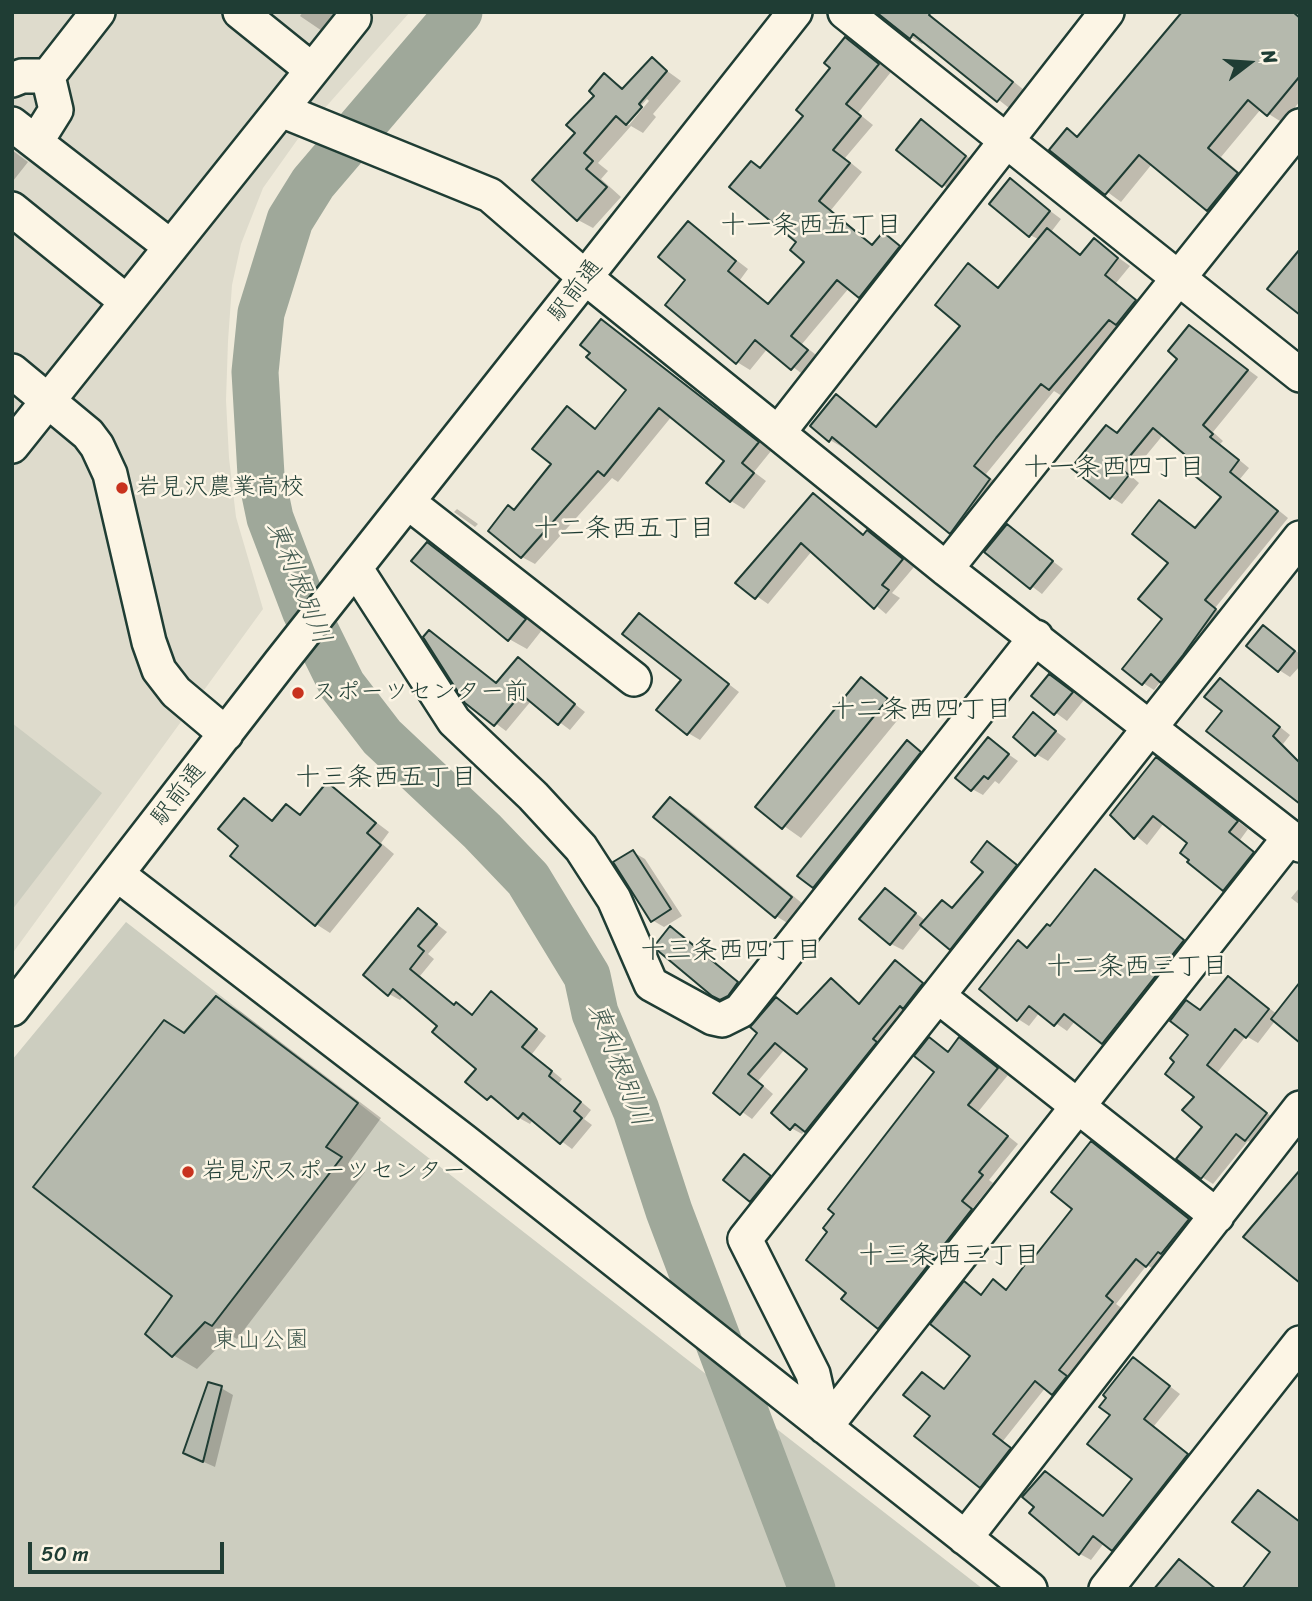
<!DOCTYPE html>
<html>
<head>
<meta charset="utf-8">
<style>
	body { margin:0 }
	#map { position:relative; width:1312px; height:1601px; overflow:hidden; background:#efeada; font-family:Sriracha,sans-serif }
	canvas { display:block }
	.frame { position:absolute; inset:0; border:14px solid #1f3d34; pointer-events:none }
	.north { position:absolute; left:1214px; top:28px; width:70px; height:70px; -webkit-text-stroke:5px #fcf5e5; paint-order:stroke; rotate:73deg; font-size:19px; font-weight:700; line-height:28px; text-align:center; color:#1f3d34 }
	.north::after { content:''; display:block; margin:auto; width:24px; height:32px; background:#1f3d34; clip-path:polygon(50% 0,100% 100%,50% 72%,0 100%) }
	.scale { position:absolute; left:28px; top:1542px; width:196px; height:32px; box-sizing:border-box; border:4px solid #1f3d34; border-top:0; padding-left:9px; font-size:21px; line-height:24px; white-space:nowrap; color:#1f3d34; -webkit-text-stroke:5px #fcf5e5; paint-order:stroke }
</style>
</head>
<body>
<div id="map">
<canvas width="1312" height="1601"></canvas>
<div class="frame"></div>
<div class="north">N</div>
<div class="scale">50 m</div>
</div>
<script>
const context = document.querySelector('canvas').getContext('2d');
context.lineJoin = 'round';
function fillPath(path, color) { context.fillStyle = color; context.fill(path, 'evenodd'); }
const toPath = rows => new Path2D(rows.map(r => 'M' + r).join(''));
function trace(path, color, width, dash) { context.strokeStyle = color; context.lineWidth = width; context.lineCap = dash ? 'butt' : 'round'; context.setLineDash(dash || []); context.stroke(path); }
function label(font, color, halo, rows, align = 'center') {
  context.font = font + ' Sriracha,"Klee One",sans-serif'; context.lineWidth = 5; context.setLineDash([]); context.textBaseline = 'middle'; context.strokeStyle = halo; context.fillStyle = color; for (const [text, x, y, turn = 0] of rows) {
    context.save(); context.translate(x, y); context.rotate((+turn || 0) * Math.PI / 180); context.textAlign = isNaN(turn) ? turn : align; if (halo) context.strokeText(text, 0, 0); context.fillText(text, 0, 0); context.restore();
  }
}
const built = toPath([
	[12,12,410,12,300,136,263,188,241,244,232,285,228,341,226,400,229,458,236,517,263,609,12,954]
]);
const green = toPath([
	[12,723,102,793,12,910],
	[126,922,684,1357,983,1589,12,1589,12,1060]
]);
const shadow = toPath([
	[303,12,346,12,328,35,300,16],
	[927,12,1024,90,1009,108,925,41,922,44,911,37],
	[1267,12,1295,12,1300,16,1300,101,1283,123,1261,109,1221,157,1251,182,1222,218,1152,164,1121,202,1051,150,1067,130,1079,137],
	[845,39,891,72,858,113,873,125,845,158,862,172,831,210,874,246,883,234,912,255,873,304,849,288,802,344,820,358,805,376,768,348,750,370,737,362,688,280,688,223,748,269,740,280,770,305,806,262,799,242,752,163,762,169,806,116],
	[652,60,681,81,653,114,656,117,643,133,631,126,598,163,608,171,601,179,621,197,593,228,578,220,577,132,605,75,625,89],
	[647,99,649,101,629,125,624,125],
	[922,121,977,164,954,192,943,185],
	[12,150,28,162,13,181,12,181],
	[1010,181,1061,219,1051,232,1082,255,1094,240,1130,266,1116,283,1147,309,1121,327,1062,396,1054,391,986,474,1001,487,963,539,844,445,842,447,830,440,837,396,878,427,963,325,968,265,1000,288,1040,240,1030,235],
	[602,321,771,451,754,472,766,481,744,509,731,501,726,461,672,416,618,482,612,478,535,564,522,557,515,511,553,464,567,408,597,429,628,390],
	[1190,327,1258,377,1213,432,1223,441,1220,444,1249,468,1240,479,1288,518,1215,608,1226,617,1173,688,1161,681,1154,690,1143,683,1165,619,1171,562,1160,502,1197,529,1223,497,1198,464,1163,435,1130,475,1139,483,1122,504,1111,497,1118,434,1180,359],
	[813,496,865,535,868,532,879,539,914,567,892,593,900,598,886,614,812,551,768,604,738,583],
	[457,509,478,524,475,527,454,512],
	[1007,526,1063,569,1042,594,987,552],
	[428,544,542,630,527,649,509,639],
	[639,615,739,692,700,740,688,733,683,680],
	[1264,627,1300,654,1300,666,1290,677,1279,670],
	[429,632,498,684,518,660,585,712,570,730,531,701,506,731,467,702],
	[1049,676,1084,700,1067,721,1033,696],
	[861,679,905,711,801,838,757,807],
	[1221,680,1290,735,1283,744,1300,762,1300,802,1224,711],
	[1033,714,1066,739,1048,761,1036,754],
	[988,740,1018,761,999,784,995,781,983,795,972,789],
	[907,743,936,762,830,896,814,887],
	[1156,759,1248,829,1240,840,1264,860,1236,896,1224,889,1189,843,1164,823,1147,845,1112,815],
	[327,785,389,832,381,843,394,854,330,933,316,924,241,845,244,800,274,821,286,806,302,816],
	[670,799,688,809,809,909,794,927,776,916],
	[988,843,1027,872,962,955,923,925,903,950,891,944,885,890,926,921,942,902,954,909,985,872],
	[633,852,645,859,682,916,664,927,652,920],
	[1095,871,1195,948,1115,1049,1076,1020,1067,1031,1040,1012,1029,1026,1018,1019,1019,943,1029,949,1051,928],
	[1300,887,1300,905,1291,898],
	[418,910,447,932,428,954,434,959,420,976,455,1006,473,1015,491,993,546,1036,532,1054,562,1079,559,1083,591,1110,584,1119,592,1125,572,1149,533,1120,530,1124,519,1118,467,1081,478,1068,440,1025,404,996,400,1000,389,994],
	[671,929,683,935,749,990,733,1005,713,994],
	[895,962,933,991,817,1137,805,1130,802,1134,791,1128,809,1069,785,1049,758,1081,773,1094,752,1119,716,1093,760,1032,776,999,798,1015,831,980,861,1004],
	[1228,978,1277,1014,1275,1021,1258,1043,1246,1036,1217,1073,1277,1121,1257,1146,1248,1141,1213,1184,1202,1177,1205,1127,1196,1097,1187,1002,1202,1011],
	[217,998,241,1012,381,1118,349,1162,365,1172,237,1339,230,1335,197,1369,173,1355,186,1034],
	[930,1040,949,1053,960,1040,1008,1075,978,1112,1018,1144,989,1180,993,1183,973,1208,983,1216,890,1334,879,1327,849,1292,936,1072],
	[1091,1143,1199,1226,1158,1272,1147,1265,1116,1304,1123,1309,1064,1399,1046,1387,1003,1441,1020,1456,991,1493,981,1487,932,1415,922,1374,945,1390,972,1355,965,1283,983,1295,994,1282,1007,1290,1075,1209],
	[745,1156,781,1183,763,1207,751,1200],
	[1134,1359,1180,1394,1154,1426,1198,1461,1124,1556,1104,1543,1091,1560,1080,1554,1036,1507,1046,1473,1104,1517,1134,1479,1109,1398],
	[221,1388,233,1395,215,1467,197,1459]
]);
const river = toPath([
	[459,12,313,183,290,220,261,313,255,372,261,475,270,518,305,610,342,685,382,737,482,831,528,879,587,976,595,1013,636,1110,669,1211,812,1589]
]);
const building = toPath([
	[876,12,931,12,929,15,1013,82,997,102,913,34,910,39,876,12],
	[1182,12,1293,12,1300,18,1300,76,1267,116,1248,100,1208,148,1238,173,1207,211,1139,155,1105,195,1049,150,1067,128,1077,137,1182,12],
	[845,37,879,64,846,104,861,116,833,150,850,163,819,201,872,245,883,232,900,246,859,298,837,280,791,336,808,350,791,370,755,340,736,364,665,305,685,280,658,257,688,221,736,261,728,271,768,304,804,262,790,250,796,242,729,187,751,161,760,168,803,116,796,110,830,68,824,63,845,37],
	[652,57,667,71,639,104,642,107,626,125,616,116,584,153,593,161,586,169,607,187,577,221,532,180,575,133,566,125,594,96,589,91,604,73,622,89,652,57],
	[921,119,966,156,942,187,896,150,921,119],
	[1010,178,1050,211,1029,237,989,204,1010,178],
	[1047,228,1080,255,1094,238,1118,258,1105,275,1136,300,1116,325,1109,320,1049,390,1041,384,996,438,974,466,990,479,950,534,832,437,829,442,810,426,836,394,876,427,960,326,935,305,968,263,998,288,1047,228],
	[1300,249,1300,315,1267,289,1300,249],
	[601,319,759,442,742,463,754,473,730,502,706,483,724,461,659,408,604,476,598,471,521,558,488,531,508,505,514,510,551,464,532,449,567,406,595,429,626,390,586,357,590,353,580,345,601,319],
	[1189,325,1248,370,1203,425,1213,434,1210,437,1239,460,1230,472,1278,511,1205,600,1216,609,1183,655,1161,683,1151,674,1142,685,1122,669,1162,619,1138,599,1168,563,1132,534,1159,500,1195,528,1221,497,1190,472,1196,464,1153,428,1120,468,1129,475,1110,499,1071,468,1106,425,1117,433,1177,359,1168,351,1189,325],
	[813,493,863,535,867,530,903,559,882,585,889,590,874,609,801,543,755,599,735,583,813,493],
	[1007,524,1053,561,1030,589,984,552,1007,524],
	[427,542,526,619,508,641,411,561,427,542],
	[639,613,729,684,687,735,656,710,681,680,622,634,639,613],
	[1263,625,1295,651,1278,672,1246,646,1263,625],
	[429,630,496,683,518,657,575,704,558,725,521,694,494,726,465,703,423,637,429,630],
	[1049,674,1073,692,1054,715,1031,696,1049,674],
	[861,677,888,699,782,829,755,807,861,677],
	[1220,678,1280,727,1273,736,1300,763,1300,804,1206,731,1222,711,1204,697,1220,678],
	[1033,712,1056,731,1035,756,1013,737,1033,712],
	[988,737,1009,754,988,779,984,776,971,791,955,778,988,737],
	[907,740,921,752,813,888,797,876,907,740],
	[1156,757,1238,821,1229,832,1254,852,1223,891,1187,862,1189,860,1180,853,1187,843,1153,816,1134,839,1110,815,1156,757],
	[327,782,376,823,367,833,381,845,315,926,230,856,238,846,218,829,244,798,272,821,286,804,300,815,327,782],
	[670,797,792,897,775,918,653,817,670,797],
	[987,841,1017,865,950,950,920,925,942,900,952,908,983,872,971,862,987,841],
	[633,850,671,909,651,922,613,862,633,850],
	[1095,869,1184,940,1102,1044,1064,1014,1054,1026,1029,1006,1017,1021,979,989,1018,940,1027,948,1047,924,1050,926,1095,869],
	[885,888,916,913,890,945,859,919,885,888],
	[418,908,437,924,418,946,424,951,410,969,454,1005,456,1002,472,1015,491,991,537,1029,522,1047,552,1071,549,1076,581,1102,574,1111,582,1118,560,1144,523,1113,518,1119,491,1096,487,1100,465,1082,476,1069,432,1032,437,1026,393,989,388,996,363,975,418,908],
	[670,926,738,982,728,996,720,1000,712,996,657,950,655,945,670,926],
	[895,960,923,983,903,1009,900,1006,873,1039,877,1042,805,1132,795,1124,790,1130,771,1113,807,1069,775,1043,748,1074,763,1086,740,1115,713,1093,757,1033,750,1027,776,997,797,1014,831,978,859,1004,895,960],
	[1228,976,1269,1009,1246,1038,1235,1029,1207,1065,1267,1113,1245,1141,1236,1134,1201,1179,1176,1159,1202,1127,1182,1110,1194,1097,1165,1074,1174,1062,1170,1058,1188,1035,1170,1021,1186,1000,1200,1010,1228,976],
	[1300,982,1300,1043,1271,1019,1300,982],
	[216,996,358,1103,326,1147,342,1157,212,1326,205,1322,172,1357,145,1334,172,1296,33,1187,164,1020,184,1033,216,996],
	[929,1037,948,1052,959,1037,998,1068,968,1105,1008,1136,979,1172,983,1175,962,1201,972,1209,878,1329,841,1299,846,1293,806,1260,827,1232,823,1228,834,1214,828,1209,934,1072,914,1056,929,1037],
	[1091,1141,1189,1219,1161,1254,1158,1252,1146,1267,1136,1259,1106,1296,1113,1302,1059,1370,1067,1376,1052,1395,1035,1381,993,1434,1011,1448,980,1488,914,1436,930,1416,903,1395,922,1372,944,1389,970,1356,930,1324,964,1281,981,1295,993,1279,1006,1290,1033,1254,1035,1256,1072,1209,1051,1192,1091,1141],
	[744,1154,771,1176,750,1202,723,1180,744,1154],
	[1300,1170,1300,1283,1243,1237,1300,1170],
	[1133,1357,1170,1386,1144,1419,1188,1454,1112,1551,1093,1536,1079,1555,1029,1513,1034,1507,1022,1497,1045,1471,1103,1516,1132,1479,1087,1444,1110,1415,1099,1407,1106,1398,1103,1395,1133,1357],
	[208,1382,222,1386,203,1462,183,1453,208,1382],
	[1258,1490,1300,1522,1300,1589,1242,1589,1270,1552,1232,1522,1258,1490],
	[1179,1559,1216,1589,1154,1589,1179,1559]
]);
const minor = toPath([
	[240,12,312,70],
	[845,12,1300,375],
	[48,76,98,12],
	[12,80,22,76,48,76],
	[281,110,490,195,586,278,778,433,1107,12],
	[12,124,171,247],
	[36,142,56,110,48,76],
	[12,209,127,302],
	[12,371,88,434,97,446,110,474,149,642,159,670,176,692,226,734],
	[778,433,946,569,1300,845],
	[12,446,354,18],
	[409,503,634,679],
	[356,569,454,721,533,796,581,848,614,899,651,984,713,1018,722,1020,740,1011,1036,637],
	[946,569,1300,126],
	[117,874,464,1141,1030,1589],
	[938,996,1217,1216],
	[12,1009,280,663,795,12],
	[825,1427,813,1374,745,1239,1300,538],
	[825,1427,1290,837],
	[965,1538,1300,1108],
	[1106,1589,1300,1343]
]);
const markers = [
	[122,488,7,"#c8321e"],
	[298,693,7,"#c8321e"],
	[188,1172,7,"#c8321e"]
];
const streetNames = [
	["駅前通",576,291,-52],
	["駅前通",179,795,-52]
];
const poiNames = [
	["岩見沢農業高校",136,488],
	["スポーツセンター前",312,693],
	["岩見沢スポーツセンター",202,1172]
];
const parkNames = [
	["東山公園",261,1341]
];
const neighbourhoodNames = [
	["十一条西五丁目",811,226],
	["十一条西四丁目",1114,468],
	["十二条西五丁目",624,529],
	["十二条西四丁目",921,710],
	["十三条西五丁目",386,778],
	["十三条西四丁目",731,951],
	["十二条西三丁目",1137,967],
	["十三条西三丁目",949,1256]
];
const waterNames = [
	["東利根別川",298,583,68],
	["東利根別川",618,1065,69]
];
fillPath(built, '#dedbcc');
fillPath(green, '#cccdbf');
fillPath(shadow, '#0003');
trace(river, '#9fa89a', 47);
fillPath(building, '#b5b9ad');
trace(building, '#1f3d34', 2);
trace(minor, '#1f3d34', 38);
trace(minor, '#fcf5e5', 33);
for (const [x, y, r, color] of markers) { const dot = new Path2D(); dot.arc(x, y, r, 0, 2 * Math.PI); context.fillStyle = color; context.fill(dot); trace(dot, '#fcf5e5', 2.5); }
label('24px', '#1f3d34', '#fcf5e5', streetNames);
label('24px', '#1f3d34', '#fcf5e5', poiNames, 'left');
label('24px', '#425a50', '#fcf5e5', parkNames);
label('26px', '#1f3d34', '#fcf5e5', neighbourhoodNames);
label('italic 26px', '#455d53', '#fcf5e5', waterNames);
</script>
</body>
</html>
